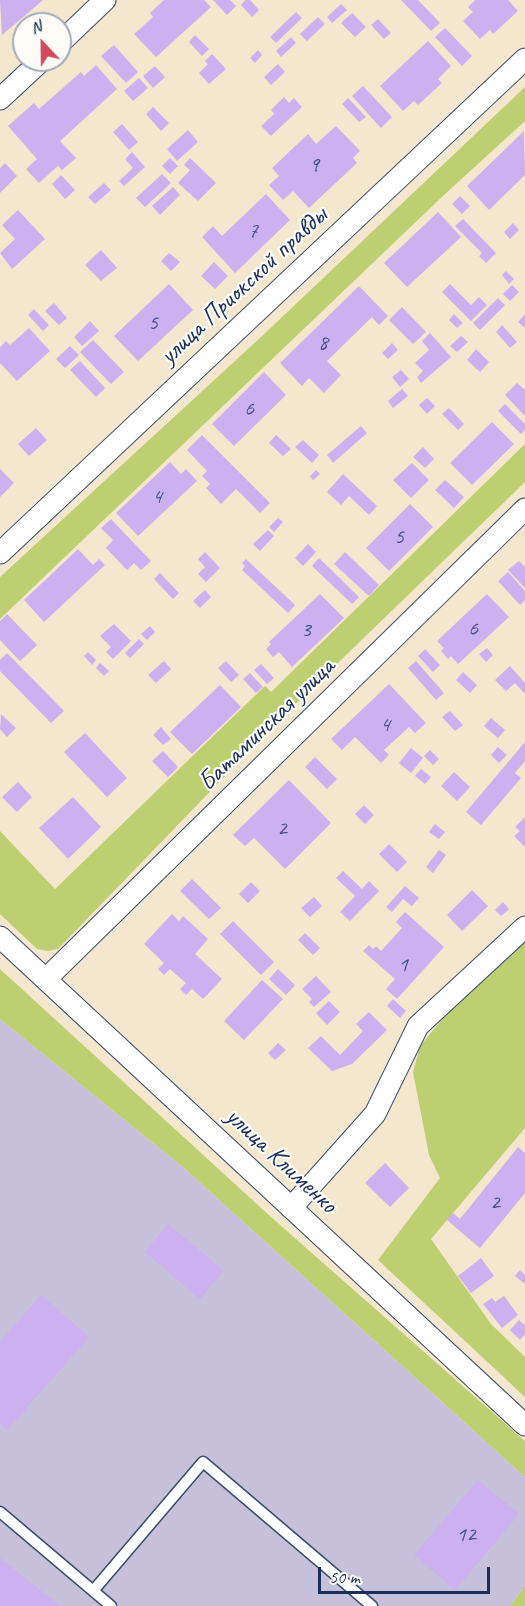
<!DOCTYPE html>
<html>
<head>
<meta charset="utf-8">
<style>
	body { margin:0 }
	#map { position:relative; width:525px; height:1606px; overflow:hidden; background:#f3e7ce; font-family:Caveat,sans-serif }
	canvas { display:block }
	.north { position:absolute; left:12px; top:12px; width:60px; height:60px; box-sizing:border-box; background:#fdfcf7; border:2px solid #a3aaba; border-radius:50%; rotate:338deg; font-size:16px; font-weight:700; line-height:24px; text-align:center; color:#1b2f5e }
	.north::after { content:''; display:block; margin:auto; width:21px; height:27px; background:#d1495b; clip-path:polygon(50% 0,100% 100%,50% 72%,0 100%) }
	.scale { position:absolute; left:318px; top:1567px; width:172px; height:27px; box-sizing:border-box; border:3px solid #1b2f5e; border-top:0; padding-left:8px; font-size:18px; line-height:21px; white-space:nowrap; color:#1b2f5e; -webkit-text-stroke:4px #fdfcf7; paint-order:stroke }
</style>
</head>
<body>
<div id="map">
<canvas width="525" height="1606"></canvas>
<div class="north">N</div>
<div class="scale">50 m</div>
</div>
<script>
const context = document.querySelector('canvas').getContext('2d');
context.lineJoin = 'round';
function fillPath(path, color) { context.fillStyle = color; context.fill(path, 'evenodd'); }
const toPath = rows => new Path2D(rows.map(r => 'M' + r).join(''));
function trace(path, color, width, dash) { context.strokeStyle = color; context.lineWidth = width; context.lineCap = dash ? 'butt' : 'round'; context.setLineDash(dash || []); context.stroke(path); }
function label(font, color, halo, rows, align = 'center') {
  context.font = font + ' Caveat,sans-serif'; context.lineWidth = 4.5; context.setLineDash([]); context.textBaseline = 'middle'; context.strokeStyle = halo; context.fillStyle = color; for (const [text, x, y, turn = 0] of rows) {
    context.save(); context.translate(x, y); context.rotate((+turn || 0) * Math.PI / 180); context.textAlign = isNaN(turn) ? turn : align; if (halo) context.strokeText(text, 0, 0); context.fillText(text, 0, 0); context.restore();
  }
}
const industrial = toPath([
	[0,1019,184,1168,525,1477,525,1586,510,1606,0,1606]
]);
const green = toPath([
	[525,87,525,121,444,195,0,619,0,577,261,337],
	[525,444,525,482,283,716,58,949,48,951,37,949,0,914,0,831,55,889,265,686,271,692],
	[525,936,525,1128,431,1239,491,1324,525,1357,525,1397,378,1260,440,1178,429,1155,413,1072,420,1046,445,1016],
	[0,969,271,1217,525,1441,525,1477,184,1168,0,1019],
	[525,1586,525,1606,510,1606]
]);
const building = toPath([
	[0,0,43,0,2,35],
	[164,0,204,0,211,7,156,57,134,34,153,17,150,13],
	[213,0,230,0,236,6,227,15],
	[245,0,250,0,259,10,252,17,241,5],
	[401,0,418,0,440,23,431,31],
	[475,0,508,0,518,11,493,34,490,30,480,39,463,21,473,12,468,7],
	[341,4,347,10,332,23,327,17],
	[296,12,302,18,276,43,270,37],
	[352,13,366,27,355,37,341,23],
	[318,17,325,24,307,41,300,34],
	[378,19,391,33,384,39,371,25],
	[445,28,472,56,462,66,435,37],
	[195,35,209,49,202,56,189,42],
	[291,37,296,43,281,57,276,51],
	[428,41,451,66,438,79,442,83,418,105,414,101,403,111,380,86],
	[114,45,138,72,126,83,101,56],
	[258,50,262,55,255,63,250,58],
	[212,54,226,69,209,84,199,73,208,64,205,61],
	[278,64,285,72,271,85,264,77],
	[96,65,117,89,60,141,76,158,62,170,58,166,39,183,26,169,37,159,8,126,34,103,39,109,81,72,84,76],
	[155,66,165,77,153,88,143,76],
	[139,78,148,88,133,101,124,91],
	[363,86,392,117,381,128,352,96],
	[284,97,289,103,294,98,302,107,271,136,261,126,274,114,271,110],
	[348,98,366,117,359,122,342,104],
	[153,107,169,123,161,131,146,114],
	[122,124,138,142,129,150,113,132],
	[336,126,360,151,353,158,357,163,309,208,293,191,283,200,269,185,279,176,272,168,308,134,316,144],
	[188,130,198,142,177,161,167,149],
	[524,131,525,175,489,210,467,186],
	[132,152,145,167,124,186,119,181,133,168,125,159],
	[170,158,178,166,170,174,162,166],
	[190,158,216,183,198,201,178,183,190,170,184,165],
	[5,163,17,176,0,193,0,168],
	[162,174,171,183,145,207,136,198],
	[61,175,75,190,65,199,52,184],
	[104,183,111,190,95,204,88,197],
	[173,187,180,195,160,215,152,206],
	[266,194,290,220,235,273,202,237,213,226,222,236],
	[460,196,470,206,462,214,452,204],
	[18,210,45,239,12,269,0,253,15,239,2,225],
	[438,212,461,237,407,287,384,263],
	[463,219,496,253,486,263,479,256,482,253,455,226],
	[513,223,519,230,510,239,504,232],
	[101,250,117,268,101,281,85,265],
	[169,253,180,262,171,271,161,261],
	[214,262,228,276,215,289,201,276],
	[506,271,514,279,509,284,502,275],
	[169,284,193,310,138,361,114,336],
	[450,284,471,305,479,297,487,305,471,321,442,292],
	[512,285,519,292,510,301,503,294],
	[359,286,388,316,379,325,372,317,327,361,341,375,324,393,309,378,302,386,280,363],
	[498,298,505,305,480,330,473,323],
	[54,303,67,318,59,325,45,311],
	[402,307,426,332,413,344,389,320],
	[34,309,49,325,43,331,28,315],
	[454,314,463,323,457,328,449,320],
	[525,314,525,328,518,322],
	[90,321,99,331,82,346,74,337],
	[502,325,517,342,510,348,496,332],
	[29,328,50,351,17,381,0,363,0,347,6,341,10,345],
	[430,333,451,357,421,383,417,377,423,371,415,363,429,350,422,341],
	[461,336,468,342,457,352,450,346],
	[93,340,124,372,111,384,80,352],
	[392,343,398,350,388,359,382,353],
	[70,346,79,355,65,368,56,359],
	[476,349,489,362,480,372,467,360],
	[80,361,105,388,96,397,70,370],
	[401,370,409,379,400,387,392,377],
	[264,372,286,395,234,446,212,424],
	[517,383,525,390,525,416,505,395],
	[402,389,408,396,393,408,388,401],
	[427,398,435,406,427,414,419,405],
	[505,404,525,424,525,430,521,434,498,411],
	[449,408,464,424,458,430,442,414],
	[492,422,514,444,472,485,450,463],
	[361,426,367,433,333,463,327,455],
	[36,428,47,440,29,456,18,444],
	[202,435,270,503,260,513,236,489,221,504,206,488,210,484,202,476,207,471,187,450],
	[276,435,291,449,283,456,269,443],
	[303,440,319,455,312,463,295,447],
	[423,447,434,459,425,468,413,457],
	[170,462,181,474,186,469,197,481,138,536,116,513],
	[412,463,429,480,411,498,393,480],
	[0,469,14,483,0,497],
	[316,470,320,474,313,480,310,476],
	[343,474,377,506,369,515,349,496,341,505,327,492],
	[445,480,464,497,454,508,435,490],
	[410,504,433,527,389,571,366,548],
	[278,518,283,522,274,532,269,527],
	[111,519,151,561,141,570,134,563,127,570,106,548,113,540,101,528],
	[268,530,274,536,260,551,253,544],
	[308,544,316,552,303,566,295,558],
	[78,549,93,565,99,559,105,565,44,622,24,600],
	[205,552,220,568,206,582,198,574,205,567,198,559],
	[345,552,379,585,369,596,334,564],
	[319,558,359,597,352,604,312,566],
	[246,559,295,605,288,613,242,570,245,566,242,563],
	[519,561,525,567,525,588,508,570],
	[508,572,525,591,525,600,520,605,498,581],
	[160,573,179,593,173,599,154,579],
	[205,590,211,597,200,608,193,601],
	[320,594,344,618,292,667,279,652,273,657,266,649,271,644,269,642],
	[487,594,509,617,458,664,451,656,448,659,441,651,444,648,437,641],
	[7,614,37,645,20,661,0,640,0,621],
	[114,624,131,641,113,659,106,652,111,647,100,636],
	[150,626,155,632,147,640,141,634],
	[139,639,144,644,130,658,125,653],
	[487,648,493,655,486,662,479,654],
	[425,649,440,665,433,672,418,656],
	[88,652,96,660,92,665,84,656],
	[7,653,64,711,51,723,0,671,0,660],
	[164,661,171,669,156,683,148,675],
	[226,661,239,675,231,682,218,668],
	[416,661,444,693,436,700,408,668],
	[100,663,109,671,104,676,96,668],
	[261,664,274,678,267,684,254,670],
	[510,666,525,683,525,694,515,683,506,691,495,680],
	[463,672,477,685,470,693,456,680],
	[250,673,263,687,256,693,243,679],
	[389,684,426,723,415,733,409,727,384,750,389,755,381,763,355,737,342,750,331,739],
	[220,685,241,707,192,754,170,732],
	[450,711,463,725,455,731,442,717],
	[1,714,16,728,7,737,0,729],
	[491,718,505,730,498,738,484,726],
	[161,727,171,739,163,745,153,735],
	[85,733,127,778,107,797,64,752],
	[525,742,525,761,515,773,521,778,481,825,466,812],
	[498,747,507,755,499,763,491,755],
	[411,748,423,758,411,773,399,763],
	[430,750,439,759,433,765,424,756],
	[163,751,178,767,168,777,152,761],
	[315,757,337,779,327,789,305,767],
	[421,769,431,777,425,784,415,776],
	[454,772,470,787,457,801,441,786],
	[289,780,331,823,285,869,254,838,245,846,233,835],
	[18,782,32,797,17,812,2,797],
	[73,797,101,827,68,859,39,828],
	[364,805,374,815,365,824,355,814],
	[525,817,525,847,514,836,520,831,515,827],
	[435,824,445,832,439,839,429,832],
	[389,844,407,862,397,872,379,854],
	[439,850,446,855,433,873,426,867],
	[343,871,362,889,369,881,379,891,350,921,340,912,355,896,336,878],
	[192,879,221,908,209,919,180,891],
	[251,882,260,891,248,903,239,894],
	[405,886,419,898,412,906,403,899,392,912,386,907],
	[472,890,488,906,462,931,447,915],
	[314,897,322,906,310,917,301,908],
	[503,902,509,909,501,916,495,910],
	[405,912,444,947,397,999,386,989,395,979,363,951,369,945,373,949,376,946,381,951,402,928,396,922],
	[172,914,179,921,183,916,208,939,195,954,222,979,203,999,192,989,186,995,180,989,186,983,170,969,164,975,158,969,164,963,144,944],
	[233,921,274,962,261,975,220,934],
	[305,933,320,948,313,955,298,940],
	[278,969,295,985,286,995,269,979],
	[316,976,331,992,314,1007,309,1002,312,999,302,989],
	[262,980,283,999,244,1040,224,1021],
	[393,999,406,1011,400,1018,387,1006],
	[329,1001,340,1012,327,1025,316,1013],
	[369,1012,387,1030,352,1064,332,1071,308,1048,321,1036,340,1055,363,1031,356,1024],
	[278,1043,286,1050,275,1060,268,1053],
	[518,1147,525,1153,525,1193,480,1248,447,1220,453,1213,460,1219],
	[385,1163,409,1188,390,1207,365,1183],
	[168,1224,224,1271,200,1299,145,1252],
	[481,1258,494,1276,471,1293,458,1276],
	[520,1270,525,1275,525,1284,515,1276],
	[41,1295,89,1337,7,1430,0,1423,0,1342],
	[504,1296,518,1315,502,1328,483,1304,492,1298,495,1302],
	[519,1320,525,1325,525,1334,520,1340,510,1330],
	[478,1480,519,1514,455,1590,414,1555],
	[0,1558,60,1606,0,1606]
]);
const lane = toPath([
	[0,1512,111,1606],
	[93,1591,203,1462,372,1606]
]);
const street = toPath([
	[60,43,105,0],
	[0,99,42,60],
	[0,553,525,59],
	[0,937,525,1425],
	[46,979,525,509],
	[291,1208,375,1114,418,1026,525,927]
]);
const numberNames = [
	["9",314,165],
	["7",253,231],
	["5",153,323],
	["8",323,343],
	["6",249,409],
	["4",157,497],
	["5",399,537],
	["6",473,629],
	["3",306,630],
	["4",385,725],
	["2",282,829],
	["1",403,965],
	["2",495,1203],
	["12",466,1535]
];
const streetNames = [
	["улица Приокской правды",244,286,-43],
	["Батаминская улица",267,725,-44],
	["улица Клименко",281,1161,43]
];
fillPath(industrial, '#c6c0da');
fillPath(green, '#becf72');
fillPath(building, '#cbb1ef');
trace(lane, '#3b4b6f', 13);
trace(street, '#3b4b6f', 23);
trace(lane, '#fff', 10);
trace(street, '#fff', 21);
label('22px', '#475082', null, numberNames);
label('26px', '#1b2f5e', '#fdfcf7', streetNames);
</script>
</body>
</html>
